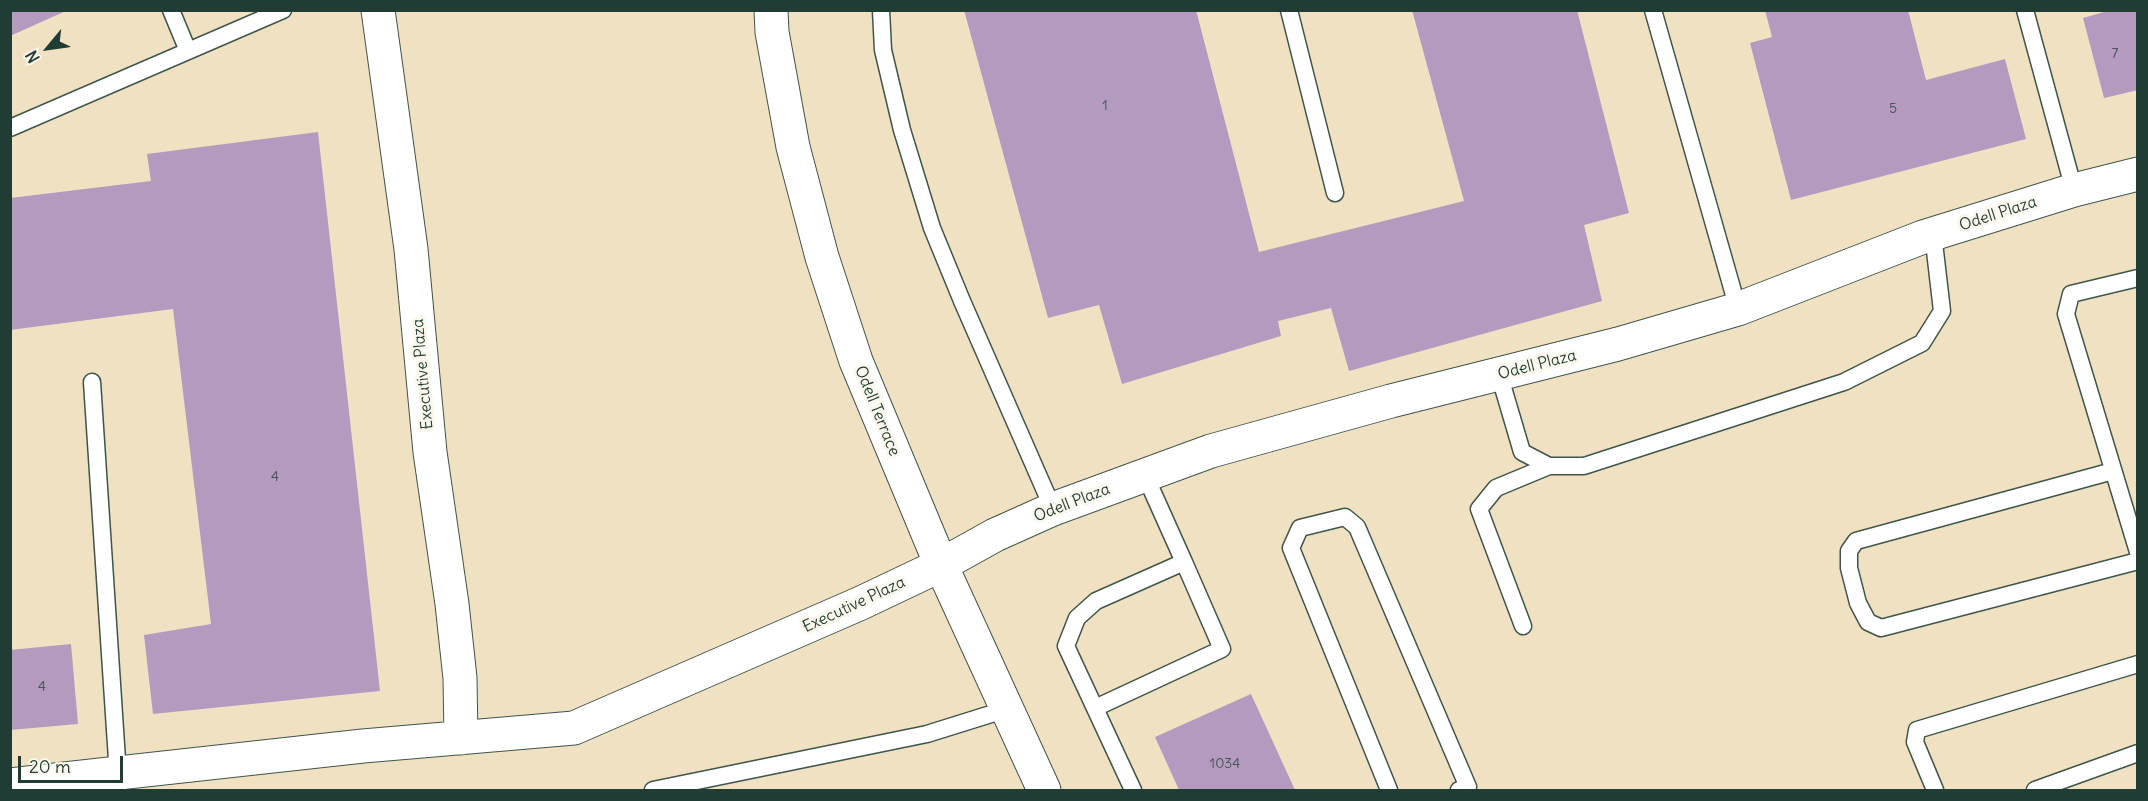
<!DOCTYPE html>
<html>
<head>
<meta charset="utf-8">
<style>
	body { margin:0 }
	#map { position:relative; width:2148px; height:801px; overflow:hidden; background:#f1e1c3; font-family:Delius,sans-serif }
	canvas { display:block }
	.frame { position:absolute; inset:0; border:12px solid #1f3d34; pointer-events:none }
	.north { position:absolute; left:18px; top:18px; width:60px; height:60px; -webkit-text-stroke:4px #fbf7ec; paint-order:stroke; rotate:241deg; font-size:16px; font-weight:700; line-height:24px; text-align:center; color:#1f3d34 }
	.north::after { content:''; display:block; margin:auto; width:21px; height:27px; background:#1f3d34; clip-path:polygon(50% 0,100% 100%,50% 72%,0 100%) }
	.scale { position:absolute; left:18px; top:756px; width:105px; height:27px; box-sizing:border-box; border:3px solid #1f3d34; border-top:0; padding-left:8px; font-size:18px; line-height:21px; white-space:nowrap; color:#1f3d34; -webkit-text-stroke:4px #fbf7ec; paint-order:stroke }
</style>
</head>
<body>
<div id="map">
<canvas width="2148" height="801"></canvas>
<div class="frame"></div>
<div class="north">N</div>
<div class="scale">20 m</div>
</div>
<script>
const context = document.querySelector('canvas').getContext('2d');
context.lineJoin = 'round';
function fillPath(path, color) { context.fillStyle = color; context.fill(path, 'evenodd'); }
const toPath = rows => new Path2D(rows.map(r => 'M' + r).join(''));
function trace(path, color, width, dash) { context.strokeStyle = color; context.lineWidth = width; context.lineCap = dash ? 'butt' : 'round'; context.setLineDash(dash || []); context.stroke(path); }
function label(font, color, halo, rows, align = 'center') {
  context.font = font + ' Delius,sans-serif'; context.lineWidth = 6; context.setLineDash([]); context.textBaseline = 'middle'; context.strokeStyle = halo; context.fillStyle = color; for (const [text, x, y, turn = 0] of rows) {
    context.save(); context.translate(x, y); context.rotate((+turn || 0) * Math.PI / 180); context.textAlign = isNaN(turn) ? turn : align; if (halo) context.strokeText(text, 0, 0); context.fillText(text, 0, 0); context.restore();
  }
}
const building = toPath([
	[10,10,68,10,10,36],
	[964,10,1196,10,1259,252,1464,201,1412,10,1577,10,1629,213,1584,225,1602,301,1349,371,1331,308,1278,321,1281,336,1122,384,1099,305,1048,318],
	[1765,10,1908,10,1926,80,2005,59,2026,139,1791,200,1750,43,1772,37],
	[2111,10,2138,10,2138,90,2104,98,2083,18],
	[318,132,380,691,153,714,144,635,211,624,173,309,10,330,10,198,151,181,147,154],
	[71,644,78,724,10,730,10,650],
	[1251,694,1295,790,1179,790,1155,737]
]);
const service = toPath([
	[171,10,188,51],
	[881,10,883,50,902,130,932,228,962,301,1053,509],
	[1289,10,1335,193],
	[1653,10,1738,309],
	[2025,10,2074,190],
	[10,128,283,10],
	[2138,278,2071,294,2066,314,2138,552],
	[1499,374,1522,452,1549,466,1584,466,1844,382,1922,343,1942,311,1933,234],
	[92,382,119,790],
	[2113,471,1856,541,1849,551,1849,568,1858,603,1868,622,1881,628,2138,561],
	[1523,626,1479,509,1496,488,1549,466],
	[1095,708,1222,649,1184,562],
	[653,790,927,734,1007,709],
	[1133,790,1066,646,1077,618,1096,601,1184,562,1145,475],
	[1389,790,1291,548,1300,528,1345,517,1357,527,1468,787,1459,790],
	[1935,790,1915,742,1917,730,2138,664],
	[2035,790,2138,753]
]);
const minor = toPath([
	[378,10,411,249,430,452,452,604,460,678,461,738],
	[771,10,772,32,793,147,822,257,856,361,941,565,1044,790],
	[10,785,363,746,574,728,861,603,941,565,995,535,1053,509,1211,451,1391,401,1618,344,1738,309,1923,237,2074,190,2138,174]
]);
const numberNames = [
	["7",2115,54],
	["1",1105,106],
	["5",1893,109],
	["4",275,477],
	["4",42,687],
	["1034",1225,764]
];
const streetNames = [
	["Odell Plaza",1998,214,-18],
	["Odell Plaza",1537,365,-14],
	["Executive Plaza",423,374,-95],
	["Odell Terrace",877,411,68],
	["Odell Plaza",1072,503,-21],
	["Executive Plaza",854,605,-25]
];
fillPath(building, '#b59ac0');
trace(service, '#3e5649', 19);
trace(minor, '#3e5649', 35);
trace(service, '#fff', 16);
trace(minor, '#fff', 33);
label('14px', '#445457', null, numberNames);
label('16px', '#1f3d34', '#fbf7ec', streetNames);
</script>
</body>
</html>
